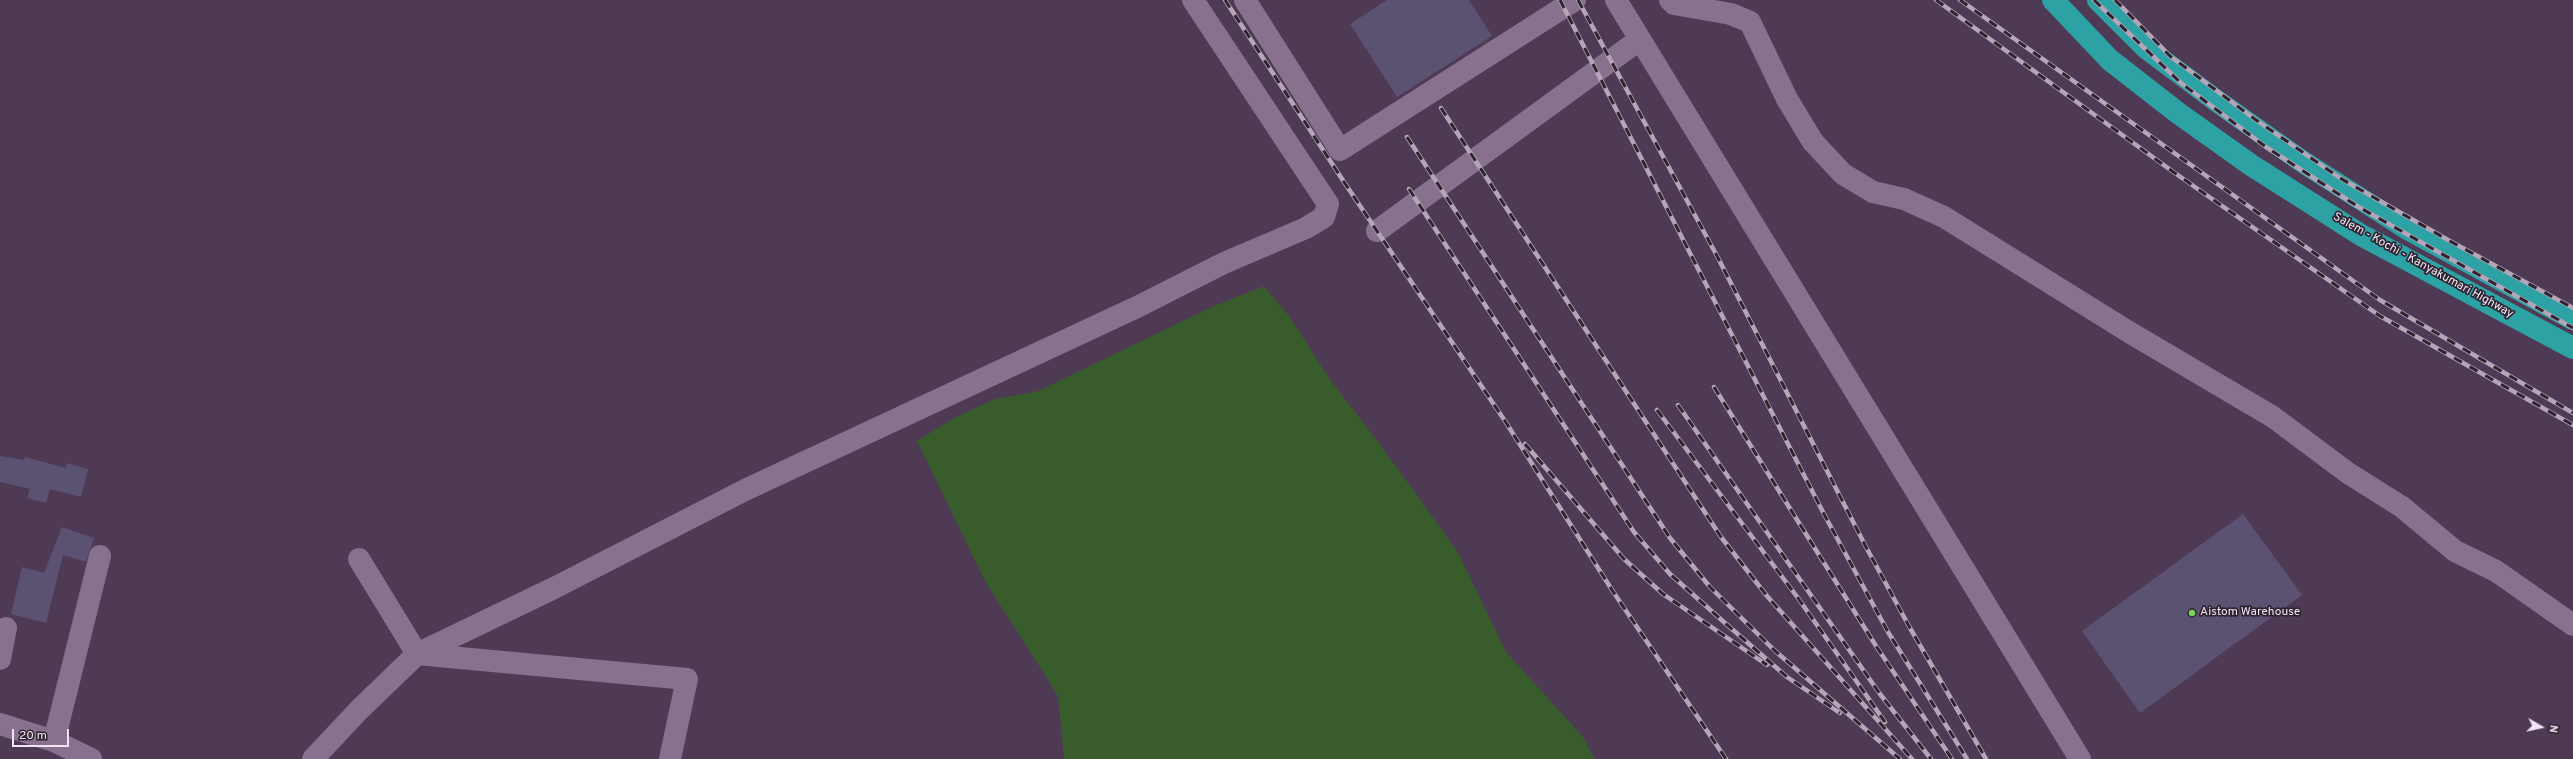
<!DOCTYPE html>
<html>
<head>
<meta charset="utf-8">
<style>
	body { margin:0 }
	#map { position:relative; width:2573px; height:759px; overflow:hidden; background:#4e3a54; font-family:Overpass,sans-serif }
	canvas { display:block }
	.north { position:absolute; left:2521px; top:707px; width:40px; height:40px; -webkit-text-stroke:3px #2e2531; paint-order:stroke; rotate:99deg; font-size:11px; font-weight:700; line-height:16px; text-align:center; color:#f1e5f5 }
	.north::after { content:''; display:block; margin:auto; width:14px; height:18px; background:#f1e5f5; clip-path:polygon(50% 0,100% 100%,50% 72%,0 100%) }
	.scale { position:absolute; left:12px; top:729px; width:57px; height:18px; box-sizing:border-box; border:2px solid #f1e5f5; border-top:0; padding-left:5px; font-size:12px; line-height:14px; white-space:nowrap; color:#f1e5f5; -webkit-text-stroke:3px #2e2531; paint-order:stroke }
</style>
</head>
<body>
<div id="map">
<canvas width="2573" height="759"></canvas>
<div class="north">N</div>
<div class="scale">20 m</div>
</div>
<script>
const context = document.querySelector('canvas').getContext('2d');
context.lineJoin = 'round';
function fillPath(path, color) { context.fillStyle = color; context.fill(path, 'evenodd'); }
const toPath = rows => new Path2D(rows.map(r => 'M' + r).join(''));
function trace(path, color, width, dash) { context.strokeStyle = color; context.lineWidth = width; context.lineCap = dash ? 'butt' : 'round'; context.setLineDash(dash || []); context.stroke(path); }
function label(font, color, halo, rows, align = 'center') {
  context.font = font + ' Overpass,sans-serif'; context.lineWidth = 3.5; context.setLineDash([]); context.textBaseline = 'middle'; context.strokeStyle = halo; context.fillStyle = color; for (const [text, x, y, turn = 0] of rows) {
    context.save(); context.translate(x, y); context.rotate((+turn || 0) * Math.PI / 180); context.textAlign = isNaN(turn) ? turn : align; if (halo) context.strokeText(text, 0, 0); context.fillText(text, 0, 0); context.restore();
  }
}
const green = toPath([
	[1264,286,1289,316,1331,381,1379,443,1458,552,1506,652,1584,738,1594,759,1064,759,1058,696,985,581,917,441,954,418,995,399,1038,391,1212,307]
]);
const building = toPath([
	[1387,0,1469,0,1492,36,1397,97,1350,24],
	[0,456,24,460,25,457,66,468,67,463,88,469,81,497,50,489,46,503,27,498,30,489,0,482],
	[2243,514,2302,595,2140,713,2082,631],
	[62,527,94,538,86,562,63,555,46,623,11,614,22,567,44,573]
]);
const minor = toPath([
	[1245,0,1340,150,1575,0],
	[1616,0,2080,759],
	[1670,0,1674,4,1731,14,1750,22,1787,99,1813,142,1843,174,1873,192,1904,199,1944,217,2129,332,2273,417,2348,473,2402,507,2455,551,2496,571,2573,625],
	[1377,231,1639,40],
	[359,559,417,654,687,679,670,759],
	[0,659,6,628],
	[0,724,54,741,91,759],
	[54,741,100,556],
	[313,759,359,710,417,654,554,588,745,490,1137,307,1224,263,1306,228,1324,217,1328,204,1193,0]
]);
const highway = toPath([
	[2053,0,2110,60,2178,113,2251,165,2361,235,2573,348],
	[2098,0,2146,48,2218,102,2303,162,2406,228,2573,319]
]);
const rail = toPath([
	[1225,0,1346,185,1505,421,1612,590,1726,759],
	[1560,0,1825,516,1888,632,1967,759],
	[1578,0,1716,254,1866,547,1910,628,1986,759],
	[1936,0,2172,171,2380,316,2573,425],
	[1960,0,2380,300,2573,413],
	[2094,0,2181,83,2266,147,2357,206,2573,328],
	[2115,0,2170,56,2256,120,2340,178,2448,240,2573,308],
	[1441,108,1721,537,1767,596,1912,759],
	[1407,137,1670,538,1710,587,1774,650,1900,759],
	[1409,189,1634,532,1670,574,1725,623,1787,677,1840,713],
	[1714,387,1876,646,1952,759],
	[1678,405,1880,694,1931,759],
	[1657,410,1798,598,1885,722],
	[1525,444,1624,559,1663,594,1767,665]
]);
const markers = [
	[2192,613,4,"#7ad157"]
];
const streetNames = [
	["Salem - Kochi - Kanyakumari Highway",2423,266,29]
];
const poiNames = [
	["Aistom Warehouse",2200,613]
];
fillPath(green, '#395c2c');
fillPath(building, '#5b5271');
trace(minor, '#87718e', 22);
trace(highway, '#2da2a5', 22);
trace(rail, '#b4a5b9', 4.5);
trace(rail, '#2e2531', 3, [9]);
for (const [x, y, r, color] of markers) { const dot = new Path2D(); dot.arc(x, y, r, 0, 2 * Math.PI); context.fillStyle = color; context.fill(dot); trace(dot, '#2e2531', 1.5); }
label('12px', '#f1e5f5', '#2e2531', streetNames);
label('12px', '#f1e5f5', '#2e2531', poiNames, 'left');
</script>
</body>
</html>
